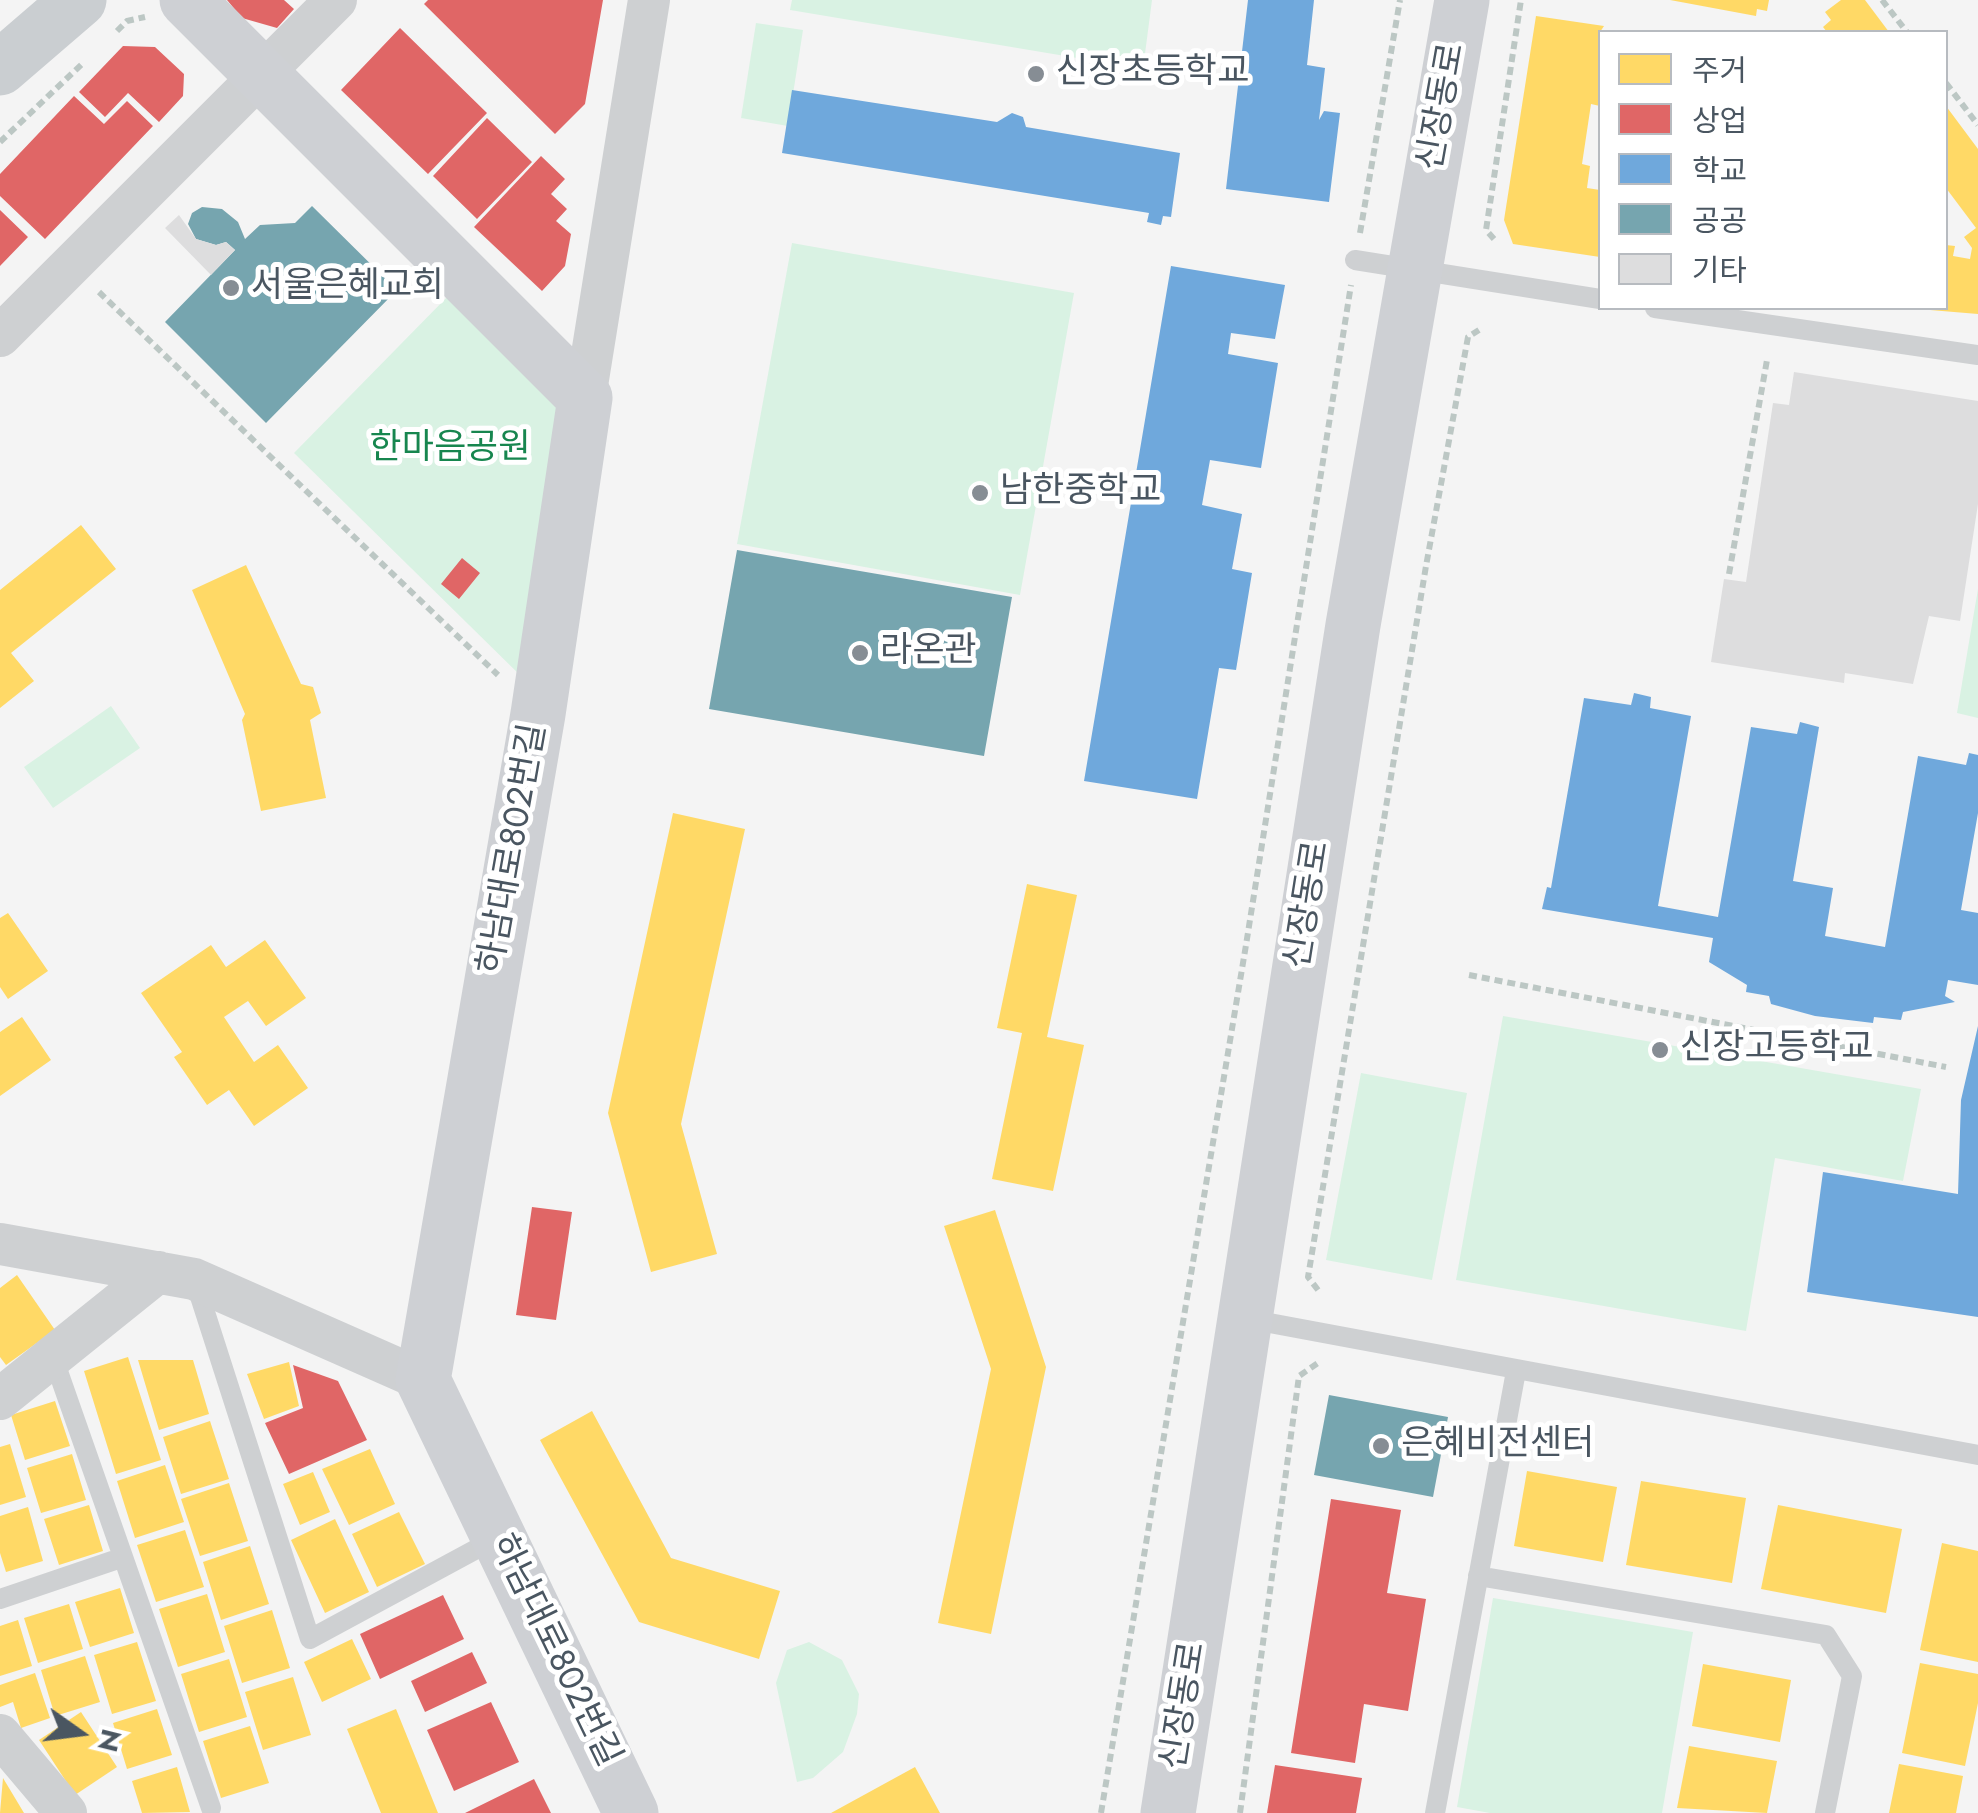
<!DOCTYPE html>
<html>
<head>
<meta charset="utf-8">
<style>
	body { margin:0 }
	#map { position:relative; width:1978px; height:1813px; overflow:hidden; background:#f4f4f4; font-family:Jost,"Noto Sans KR",sans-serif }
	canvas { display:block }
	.legend { position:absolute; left:1598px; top:30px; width:350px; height:280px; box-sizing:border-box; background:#fff; border:2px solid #b7bbc0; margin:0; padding:12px 18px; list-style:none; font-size:30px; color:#4a5661 }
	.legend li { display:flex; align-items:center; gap:20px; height:50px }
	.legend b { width:50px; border:2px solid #b7bbc0 }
	.north { position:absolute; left:30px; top:1683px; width:100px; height:100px; -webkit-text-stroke:8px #fff; paint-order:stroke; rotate:104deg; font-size:28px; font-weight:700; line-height:40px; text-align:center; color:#4a5661 }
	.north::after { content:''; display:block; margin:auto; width:35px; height:45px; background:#4a5661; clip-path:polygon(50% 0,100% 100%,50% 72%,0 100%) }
</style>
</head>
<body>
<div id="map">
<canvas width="1978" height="1813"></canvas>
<ul class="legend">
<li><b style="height:28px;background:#ffd966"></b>주거</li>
<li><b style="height:28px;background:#e06666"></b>상업</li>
<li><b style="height:28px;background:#6fa8dc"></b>학교</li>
<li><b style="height:28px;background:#76a5af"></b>공공</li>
<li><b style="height:28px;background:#ddddde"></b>기타</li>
</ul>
<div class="north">N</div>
</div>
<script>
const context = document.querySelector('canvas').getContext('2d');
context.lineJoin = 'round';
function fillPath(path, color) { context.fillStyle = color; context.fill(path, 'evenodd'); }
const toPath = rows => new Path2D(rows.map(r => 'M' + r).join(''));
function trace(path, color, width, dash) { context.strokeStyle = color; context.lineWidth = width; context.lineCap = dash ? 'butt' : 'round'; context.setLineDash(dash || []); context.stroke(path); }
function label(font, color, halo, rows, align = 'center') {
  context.font = font + ' Jost,"Noto Sans KR",sans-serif'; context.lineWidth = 10; context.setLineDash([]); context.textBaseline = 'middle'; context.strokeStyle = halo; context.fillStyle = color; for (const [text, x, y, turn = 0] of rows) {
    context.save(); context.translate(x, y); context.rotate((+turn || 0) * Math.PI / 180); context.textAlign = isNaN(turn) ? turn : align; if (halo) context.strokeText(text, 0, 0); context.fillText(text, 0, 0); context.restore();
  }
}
const green = toPath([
	[792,0,1152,0,1143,69,790,10],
	[756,23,803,30,788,126,741,118],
	[792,243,1074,293,1020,595,737,544],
	[449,295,566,410,526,681,294,453],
	[1978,589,1978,718,1957,713],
	[111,706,140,748,53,808,24,767],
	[1503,1016,1921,1089,1903,1181,1775,1158,1746,1331,1456,1280],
	[1361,1073,1467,1093,1432,1280,1326,1260],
	[1493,1598,1693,1632,1662,1813,1490,1813,1457,1807],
	[809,1642,842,1660,859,1694,857,1714,843,1752,813,1778,797,1782,776,1683,787,1650]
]);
const homes = toPath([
	[1670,0,1769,0,1767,11,1757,9,1756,16],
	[1841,0,1865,0,1889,32,1827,32,1823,27,1831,20,1825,12],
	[1536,16,1604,26,1600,32,1600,106,1591,104,1582,164,1590,166,1587,188,1600,190,1600,257,1513,244,1504,220],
	[1946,106,1978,149,1978,314,1930,310,1946,308,1946,245,1955,246,1953,256,1970,259,1972,248,1964,237,1976,228,1946,188],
	[81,525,116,569,11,653,34,681,0,708,0,590],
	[246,565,301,684,313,687,321,713,310,720,326,798,261,811,242,720,245,714,192,590],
	[673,813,745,829,681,1124,717,1254,651,1272,608,1113],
	[1027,884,1077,895,1047,1037,1084,1045,1053,1191,992,1179,1022,1033,997,1028],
	[8,913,48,971,8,999,0,987,0,918],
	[265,940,306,998,266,1026,248,1001,224,1017,254,1062,278,1045,308,1088,254,1126,229,1090,207,1105,174,1057,182,1052,141,993,211,945,226,967],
	[22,1017,51,1060,0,1096,0,1032],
	[995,1210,1046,1367,991,1634,938,1623,991,1369,944,1226],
	[17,1275,55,1330,6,1365,0,1357,0,1288],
	[128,1357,161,1460,116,1474,84,1371],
	[138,1360,193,1360,209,1414,159,1430],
	[289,1362,299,1406,264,1419,247,1374],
	[55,1401,70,1446,25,1460,11,1415],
	[592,1411,671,1558,780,1591,759,1659,639,1622,540,1440],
	[210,1421,229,1479,181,1494,163,1437],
	[10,1444,26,1497,0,1505,0,1447],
	[370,1449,395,1504,349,1525,322,1469],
	[72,1454,86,1500,41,1513,27,1468],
	[165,1465,184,1522,135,1538,117,1481],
	[1527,1471,1617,1487,1603,1562,1514,1546],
	[313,1472,330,1512,300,1525,283,1484],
	[1641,1481,1746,1498,1732,1583,1626,1565],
	[229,1483,248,1541,200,1556,181,1499],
	[89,1505,103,1551,59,1565,44,1519],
	[1778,1505,1902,1529,1886,1613,1761,1589],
	[28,1507,43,1561,6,1572,0,1553,0,1516],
	[399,1512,425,1564,377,1587,352,1534],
	[335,1519,369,1592,325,1613,291,1540],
	[185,1530,204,1587,156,1602,137,1545],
	[1942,1543,1978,1551,1978,1662,1920,1650],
	[250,1546,269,1604,221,1620,203,1562],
	[120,1588,134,1633,90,1647,75,1602],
	[207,1594,225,1652,178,1667,159,1609],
	[69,1604,83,1649,38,1663,24,1618],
	[272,1610,290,1668,242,1683,224,1626],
	[18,1620,32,1666,0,1676,0,1626],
	[352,1639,371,1679,322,1702,304,1662],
	[137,1642,156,1701,112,1714,94,1655],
	[85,1656,100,1702,55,1716,41,1670],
	[229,1659,247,1717,199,1732,181,1674],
	[1920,1663,1978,1674,1978,1703,1965,1766,1902,1753],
	[1703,1664,1791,1680,1780,1742,1692,1726],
	[35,1673,50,1718,21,1728,13,1702,0,1707,0,1685],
	[293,1677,311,1735,263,1750,245,1692],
	[157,1709,172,1755,127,1769,113,1723],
	[396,1709,438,1813,381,1813,347,1729],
	[81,1712,117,1767,75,1795,39,1740],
	[250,1726,269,1783,221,1798,203,1741],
	[1689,1746,1777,1761,1767,1813,1677,1808],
	[1899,1764,1963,1776,1956,1813,1889,1813],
	[177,1767,190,1812,142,1813,132,1781],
	[915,1767,940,1813,831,1813],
	[3,1778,24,1813,0,1813]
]);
const shops = toPath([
	[227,0,284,0,294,9,277,28,242,18],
	[428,0,603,0,585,104,555,134,424,4],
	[400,28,487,113,428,174,341,90],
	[123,46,155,47,184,74,183,96,159,122,128,93,105,117,79,92],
	[74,96,104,124,127,101,153,126,45,239,0,196,0,174],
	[487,118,532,162,477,219,433,176],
	[541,156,565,179,551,194,567,209,556,221,571,234,565,266,542,291,474,227],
	[0,210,28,237,0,266],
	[462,558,480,573,459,599,441,584],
	[532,1207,572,1212,556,1320,516,1315],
	[293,1365,338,1381,367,1440,289,1474,265,1423,303,1408],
	[1331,1499,1401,1510,1387,1593,1426,1599,1408,1711,1364,1704,1355,1763,1291,1753],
	[443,1595,464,1639,380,1679,360,1634],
	[472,1652,487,1683,425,1712,411,1681],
	[491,1702,519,1762,454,1791,427,1730],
	[1275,1765,1362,1778,1356,1813,1267,1813],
	[534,1779,551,1813,465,1813]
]);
const schools = toPath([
	[1248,0,1314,0,1307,65,1325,68,1319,120,1324,111,1340,113,1329,202,1226,189],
	[792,90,997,122,1012,113,1023,117,1026,127,1180,153,1171,217,1163,216,1161,225,1147,222,1149,213,782,153],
	[1171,266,1285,285,1275,339,1231,333,1228,354,1278,363,1261,468,1210,460,1202,505,1242,514,1232,569,1252,573,1236,670,1219,668,1197,799,1084,781],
	[1634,693,1651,697,1650,708,1691,716,1658,906,1718,917,1751,727,1797,734,1800,722,1819,727,1793,881,1833,888,1825,936,1885,947,1918,756,1966,765,1969,753,1978,755,1978,813,1961,910,1978,913,1978,985,1948,980,1945,996,1955,1002,1903,1012,1901,1020,1874,1017,1873,1023,1815,1016,1771,1004,1769,996,1746,992,1747,985,1709,962,1713,938,1542,909,1547,887,1551,888,1584,698,1631,705],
	[1978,1026,1978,1317,1807,1292,1823,1172,1958,1194,1961,1100]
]);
const public = toPath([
	[312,206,397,290,266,423,165,322,235,250,226,242,216,245,196,239,188,224,192,213,202,207,222,209,238,222,245,239,260,225,295,223],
	[737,550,1012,597,984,756,709,709],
	[1329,1395,1448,1417,1433,1497,1314,1475]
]);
const building = toPath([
	[179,215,196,239,216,245,226,242,235,250,211,275,165,228],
	[1794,372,1978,401,1978,504,1960,621,1929,616,1913,684,1845,673,1844,683,1711,662,1724,579,1746,582,1773,403,1789,405]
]);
const path = toPath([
	[1882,0,1907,32],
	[117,31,127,21,145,17],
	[1946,83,1978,125],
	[0,142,82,64],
	[1360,233,1400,0],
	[1494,239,1486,230,1521,0],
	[99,292,498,675],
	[1729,574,1767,360],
	[1469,975,1946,1067],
	[1318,1290,1308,1277,1426,566,1468,337,1482,328],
	[1101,1813,1246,945,1351,285],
	[1240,1813,1299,1376,1318,1363]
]);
const lane = toPath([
	[1355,260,1600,299],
	[1655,308,1978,355],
	[195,1281,310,1639,495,1539],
	[1248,1319,1978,1455],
	[53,1357,211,1808],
	[1478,1576,1826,1635,1852,1676,1825,1813],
	[0,1599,121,1558],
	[1435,1813,1516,1371]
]);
const street = toPath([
	[0,336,336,0],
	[585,398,649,0],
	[0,1244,194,1279,423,1380],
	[0,1399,158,1272],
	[0,1735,66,1813]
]);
const secondary = toPath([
	[187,0,585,398,538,714,423,1380,631,1813],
	[1168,1813,1353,625,1462,0]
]);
const primary = toPath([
	[0,68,79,0]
]);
const markers = [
	[1036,74,10,"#868d94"],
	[231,288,10,"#868d94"],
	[980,493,10,"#868d94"],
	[860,653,10,"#868d94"],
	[1660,1050,10,"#868d94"],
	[1381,1446,10,"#868d94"]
];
const poiNames = [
	["신장초등학교",1056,74],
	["서울은혜교회",251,288],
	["남한중학교",1000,493],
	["라온관",880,653],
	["신장고등학교",1680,1050],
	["은혜비전센터",1401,1446]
];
const streetNames = [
	["신장동로",1443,107,-80],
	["하남대로802번길",514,849,-80],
	["신장동로",1309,905,-81],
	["하남대로802번길",554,1651,64],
	["신장동로",1185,1706,-81]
];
const parkNames = [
	["한마음공원",450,450]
];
fillPath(green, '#d9f2e3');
fillPath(homes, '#ffd966');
fillPath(shops, '#e06666');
fillPath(schools, '#6fa8dc');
fillPath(public, '#76a5af');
fillPath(building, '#ddddde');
trace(path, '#bcc7c4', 6, [8, 5]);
trace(lane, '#ced0d2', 20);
trace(street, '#ced0d2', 42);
trace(secondary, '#ced0d4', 55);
trace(primary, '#caced1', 55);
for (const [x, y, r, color] of markers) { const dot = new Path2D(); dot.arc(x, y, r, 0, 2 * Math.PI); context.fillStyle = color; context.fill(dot); trace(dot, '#fff', 4); }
label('35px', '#4a5661', '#fff', poiNames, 'left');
label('35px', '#4a5661', '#fff', streetNames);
label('35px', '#17864f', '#fff', parkNames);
</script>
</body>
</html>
